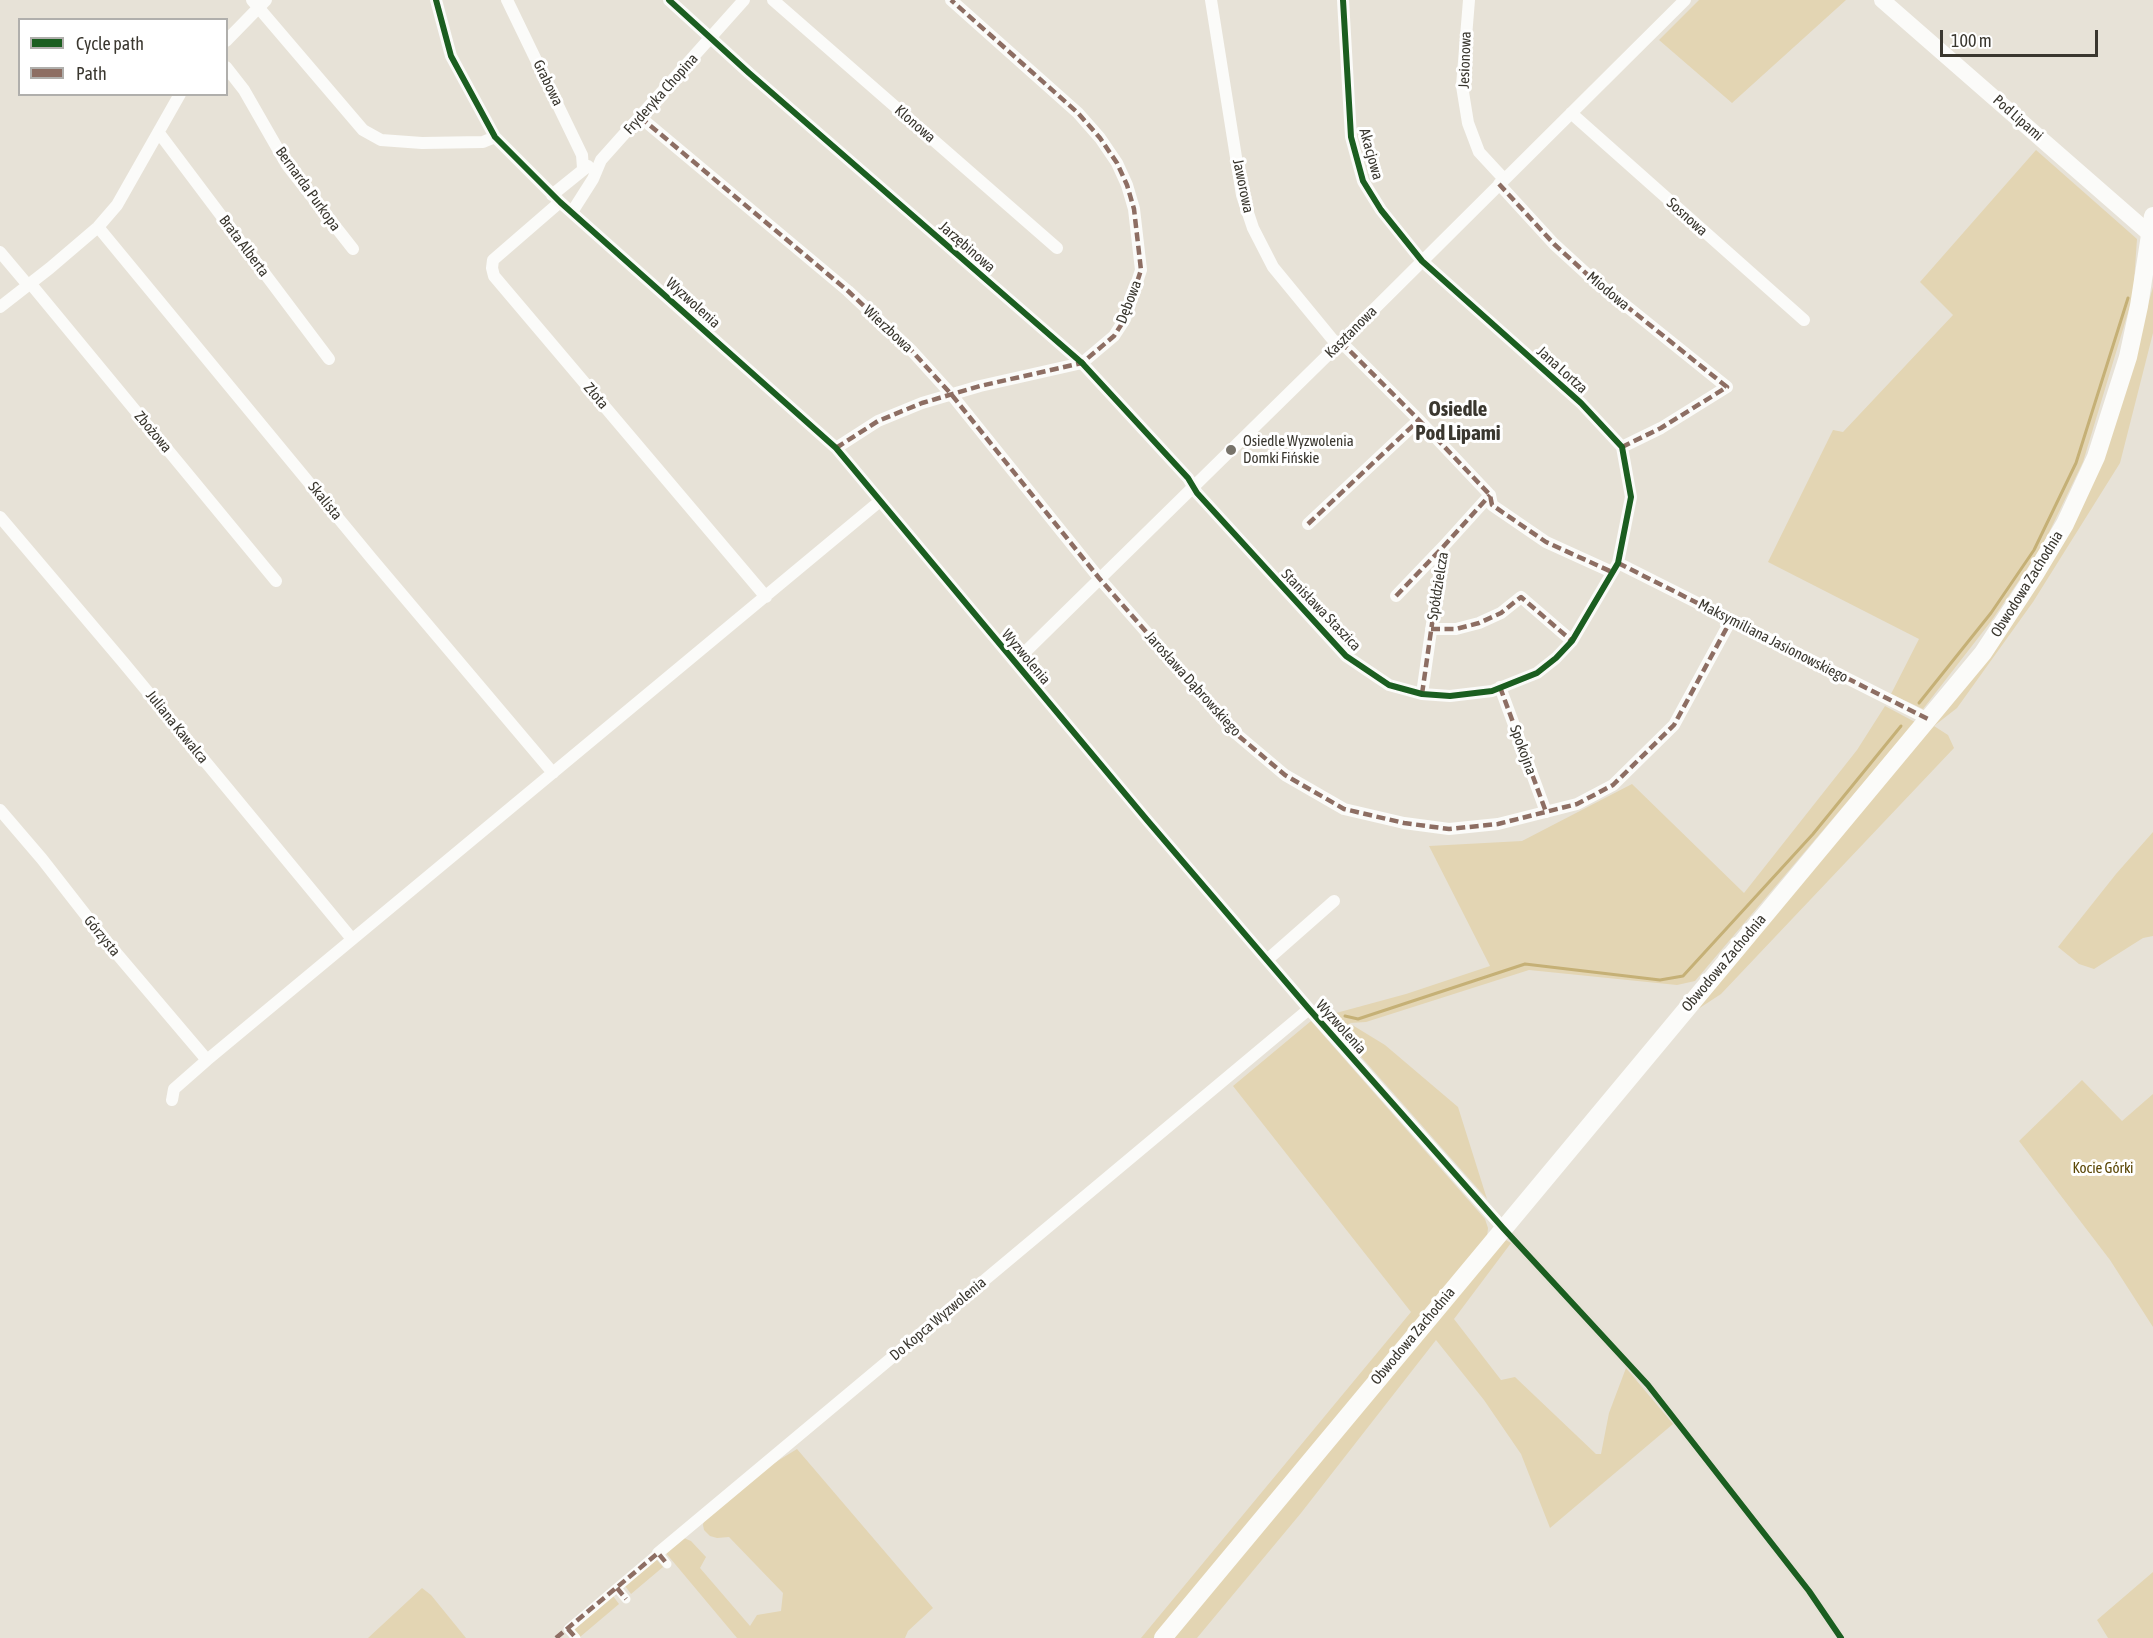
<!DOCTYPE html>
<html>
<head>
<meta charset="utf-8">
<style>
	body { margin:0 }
	#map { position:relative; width:2153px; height:1638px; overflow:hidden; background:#e7e2d7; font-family:"Asap Condensed",sans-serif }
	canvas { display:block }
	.legend { position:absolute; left:18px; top:18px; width:210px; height:78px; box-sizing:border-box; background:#fff; border:2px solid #b0afac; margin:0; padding:8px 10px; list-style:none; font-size:18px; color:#3a372f }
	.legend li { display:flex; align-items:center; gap:12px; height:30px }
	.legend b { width:30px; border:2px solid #b0afac }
	.scale { position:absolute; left:1940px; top:30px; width:158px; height:27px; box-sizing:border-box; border:3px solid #3a372f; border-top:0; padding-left:8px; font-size:18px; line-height:21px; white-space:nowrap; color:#3a372f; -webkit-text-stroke:4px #fff; paint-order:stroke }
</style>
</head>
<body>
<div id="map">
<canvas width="2153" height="1638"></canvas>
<ul class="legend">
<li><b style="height:8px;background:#1b5e20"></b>Cycle path</li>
<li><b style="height:8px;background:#8d6e63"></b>Path</li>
</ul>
<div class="scale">100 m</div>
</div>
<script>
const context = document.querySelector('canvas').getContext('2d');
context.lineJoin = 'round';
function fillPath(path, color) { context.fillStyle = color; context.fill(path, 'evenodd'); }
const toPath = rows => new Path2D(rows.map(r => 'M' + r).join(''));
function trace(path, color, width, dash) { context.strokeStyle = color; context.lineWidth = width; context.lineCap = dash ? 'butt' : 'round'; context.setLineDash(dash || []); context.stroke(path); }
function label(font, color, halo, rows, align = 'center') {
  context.font = font + ' "Asap Condensed",sans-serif'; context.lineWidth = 6; context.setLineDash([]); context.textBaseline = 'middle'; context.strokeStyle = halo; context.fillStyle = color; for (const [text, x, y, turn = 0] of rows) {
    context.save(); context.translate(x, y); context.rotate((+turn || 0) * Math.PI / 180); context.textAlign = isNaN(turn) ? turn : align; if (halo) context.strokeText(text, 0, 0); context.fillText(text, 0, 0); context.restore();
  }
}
const green = toPath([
	[1699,0,1846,0,1732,103,1659,40],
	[2036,150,2137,239,2133,296,2083,462,2042,547,1992,620,1923,709,1891,694,1919,639,1768,562,1833,430,1843,432,1953,315,1920,282],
	[2153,287,2153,333,2120,463,2033,602,1957,708,1934,726,1948,735,1954,748,1721,994,1692,1013,2010,625,2117,414],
	[1885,706,1915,722,1695,981,1677,985,1529,970,1366,1022,1349,1023,1385,1045,1458,1107,1487,1199,1325,1016,1406,994,1490,966,1429,846,1522,841,1632,784,1744,893,1857,750],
	[2153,832,2153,936,2143,938,2094,969,2079,964,2058,947,2116,874],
	[1311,1021,1485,1219,1488,1228,1487,1237,1154,1638,1141,1638,1411,1312,1233,1086],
	[2082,1080,2122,1121,2153,1094,2153,1327,2110,1260,2019,1141],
	[1506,1240,1511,1243,1454,1319,1501,1380,1515,1377,1596,1454,1601,1454,1609,1413,1626,1368,1673,1424,1550,1528,1521,1454,1484,1400,1436,1340,1301,1513,1197,1638,1172,1638,1503,1241],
	[797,1449,933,1608,908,1631,905,1638,737,1638,665,1552,684,1538,691,1541,706,1557,700,1568,750,1626,757,1615,781,1611,783,1593,729,1537,717,1538,710,1536,704,1530,703,1525,704,1520,771,1465],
	[656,1559,663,1567,631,1594,625,1586],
	[2153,1572,2153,1638,2108,1638,2097,1620],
	[422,1588,431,1595,466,1638,368,1638],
	[613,1596,619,1604,580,1637,574,1629]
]);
const stream = toPath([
	[1919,703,1991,613,2034,550,2076,463,2128,298],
	[1345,1016,1358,1019,1525,964,1660,980,1683,976,1813,834,1901,726]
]);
const pedestrian = toPath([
	[617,1588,626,1599],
	[576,1638,568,1629,658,1553,667,1564]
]);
const minor = toPath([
	[252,0,363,130,381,140,422,143,483,142,495,137],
	[436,0,451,56,495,137,560,202,836,448,1147,820,1309,1009,1503,1228],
	[507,0,582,155,583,168],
	[669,0,749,73,1082,363,1188,478,1197,493,1346,656,1389,685,1422,694,1450,696,1492,691,1537,673,1556,658,1572,641,1618,563,1631,497,1622,447,1581,403,1422,261,1381,210,1363,181,1351,137,1343,0],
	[773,0,1057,248],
	[1211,0,1242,195,1253,228,1273,267,1333,340,1347,348,1419,420,1490,495,1492,505,1546,542,1612,572],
	[1469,0,1462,86,1468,123,1479,152,1504,179],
	[226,41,266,0],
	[226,67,244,90,287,165,353,249],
	[1571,113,1804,320],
	[640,117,848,291,912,351,951,394,1099,578,1234,732,1285,775,1344,809,1404,823,1449,829,1498,824,1577,804,1613,785,1674,725,1731,620],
	[159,133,329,359],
	[1499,184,1554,244,1589,276,1727,387,1661,428,1622,447],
	[552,195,588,166],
	[560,202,493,260,492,268,494,276,766,597],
	[572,212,593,179,601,160,744,0],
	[98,227,372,559,553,773],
	[0,252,27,284],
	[30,283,276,581],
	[0,307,50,268,98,227,117,205,180,94],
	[836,448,878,421,922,403,980,386,1082,363,1114,336,1125,319,1141,270,1134,209,1127,185,1117,163,1100,138,1078,113,951,0],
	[0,517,123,662,352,939],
	[1308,524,1419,420],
	[1618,563,1928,719],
	[1396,596,1443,547],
	[1431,629,1456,629,1479,623,1501,613,1521,597,1572,641],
	[1015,662,1339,344,1685,0],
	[1500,687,1546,812],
	[1422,694,1443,547,1490,495],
	[0,810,42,859,106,941,207,1060],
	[1267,960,1334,901],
	[172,1100,174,1089,207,1060,880,501],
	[658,1553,1309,1009]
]);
const tertiary = toPath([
	[1882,0,2151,235]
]);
const secondary = toPath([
	[1163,1638,1983,653,2035,574,2065,524,2096,457,2128,357,2139,306,2153,216]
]);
const quiet = toPath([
	[640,117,848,291,912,351,951,394,1099,578,1234,732,1285,775,1344,809,1404,823,1449,829,1498,824,1577,804,1613,785,1674,725,1731,620],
	[1499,184,1554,244,1589,276,1727,387,1661,428,1622,447],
	[1339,344,1347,348,1419,420,1490,495,1492,505,1546,542,1612,572],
	[836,448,878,421,922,403,980,386,1082,363,1114,336,1125,319,1141,270,1134,209,1127,185,1117,163,1100,138,1078,113,951,0],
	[1308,524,1419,420],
	[1618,563,1928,719],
	[1396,596,1443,547],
	[1431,629,1456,629,1479,623,1501,613,1521,597,1572,641],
	[1500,687,1546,812],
	[1422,694,1443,547,1490,495],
	[617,1588,626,1599],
	[568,1629,576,1638],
	[556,1638,658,1553,667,1564]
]);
const cycleway = toPath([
	[436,0,451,56,495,137,560,202,836,448,1147,820,1309,1009,1503,1228,1648,1385,1809,1591,1841,1638],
	[669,0,749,73,1082,363,1188,478,1197,493,1346,656,1389,685,1422,694,1450,696,1492,691,1537,673,1556,658,1572,641,1618,563,1631,497,1622,447,1581,403,1422,261,1381,210,1363,181,1351,137,1343,0]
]);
const markers = [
	[1231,450,6,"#77736a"]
];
const streetNames = [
	["Jesionowa",1465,60,-88],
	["Grabowa",548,83,64],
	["Fryderyka Chopina",661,94,-48],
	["Pod Lipami",2018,118,41],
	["Klonowa",915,124,41],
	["Akacjowa",1371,154,74],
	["Jaworowa",1243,186,78],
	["Bernarda Purkopa",308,189,54],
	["Sosnowa",1687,217,42],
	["Brata Alberta",244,246,53],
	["Jarzębinowa",967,247,41],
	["Miodowa",1608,291,40],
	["Dębowa",1129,302,-69],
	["Wyzwolenia",693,303,42],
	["Wierzbowa",888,329,43],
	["Kasztanowa",1351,332,-45],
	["Jana Lortza",1562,370,42],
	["Złota",596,396,50],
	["Zbożowa",153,432,50],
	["Skalista",325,501,51],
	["Obwodowa Zachodnia",2027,584,-58],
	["Spółdzielcza",1438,586,-81],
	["Stanisława Staszica",1321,610,46],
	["Maksymiliana Jasionowskiego",1773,641,27],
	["Wyzwolenia",1026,657,50],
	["Jarosława Dąbrowskiego",1193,684,48],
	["Juliana Kawalca",177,727,51],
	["Spokojna",1523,750,70],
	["Górzysta",102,936,51],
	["Obwodowa Zachodnia",1724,963,-50],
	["Wyzwolenia",1341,1027,48],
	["Do Kopca Wyzwolenia",938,1319,-40],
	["Obwodowa Zachodnia",1413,1336,-50]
];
const poiNames = [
	["Osiedle Wyzwolenia",1243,441],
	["Domki Fińskie",1243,458]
];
const parkNames = [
	["Kocie Górki",2103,1168]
];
const districtNames = [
	["Osiedle",1458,409],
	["Pod Lipami",1458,433]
];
fillPath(green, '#e3d5b3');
trace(stream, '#c5b076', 3);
trace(pedestrian, '#fbfbf9', 9);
trace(minor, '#fbfbf9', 12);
trace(tertiary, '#fbfbf9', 16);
trace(secondary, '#fbfbf9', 18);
trace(quiet, '#8d6e63', 4.5, [9, 4.5]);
trace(cycleway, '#1b5e20', 6);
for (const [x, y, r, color] of markers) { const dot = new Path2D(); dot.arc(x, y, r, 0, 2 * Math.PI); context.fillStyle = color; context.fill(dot); trace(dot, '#fff', 2); }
label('15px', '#3a372f', '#fff', streetNames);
label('15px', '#3a372f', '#fff', poiNames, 'left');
label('15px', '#5b4706', '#fff', parkNames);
label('bold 21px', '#3a372f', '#fff', districtNames);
</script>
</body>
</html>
